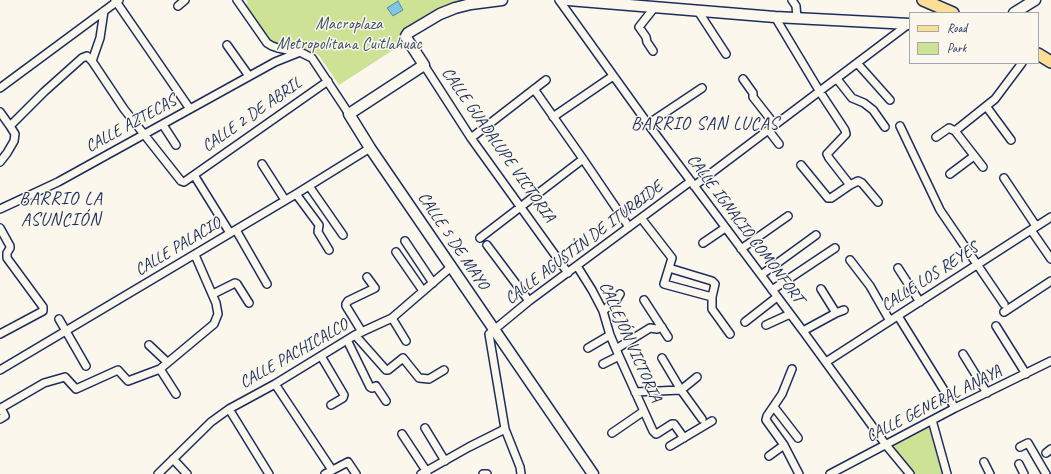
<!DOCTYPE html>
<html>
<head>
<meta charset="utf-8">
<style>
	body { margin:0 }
	#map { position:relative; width:1051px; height:474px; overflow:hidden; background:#fbf7ec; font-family:Caveat,sans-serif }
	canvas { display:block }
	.legend { position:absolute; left:909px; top:12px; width:130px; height:52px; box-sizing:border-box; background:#fbf7ec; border:1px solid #a1a7b3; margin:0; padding:5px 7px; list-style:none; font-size:12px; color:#1b2f5e }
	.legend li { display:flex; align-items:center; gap:8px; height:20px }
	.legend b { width:20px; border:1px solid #a1a7b3 }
</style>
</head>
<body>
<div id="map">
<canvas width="1051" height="474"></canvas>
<ul class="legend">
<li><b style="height:5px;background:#fdde96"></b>Road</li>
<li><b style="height:11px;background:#cee296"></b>Park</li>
</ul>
</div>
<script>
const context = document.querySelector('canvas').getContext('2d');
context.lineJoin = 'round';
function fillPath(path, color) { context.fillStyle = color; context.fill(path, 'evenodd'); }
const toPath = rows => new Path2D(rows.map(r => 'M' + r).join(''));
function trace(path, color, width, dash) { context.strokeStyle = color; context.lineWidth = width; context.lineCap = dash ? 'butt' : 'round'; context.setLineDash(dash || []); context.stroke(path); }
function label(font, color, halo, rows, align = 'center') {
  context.font = font + ' Caveat,sans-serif'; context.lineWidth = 3; context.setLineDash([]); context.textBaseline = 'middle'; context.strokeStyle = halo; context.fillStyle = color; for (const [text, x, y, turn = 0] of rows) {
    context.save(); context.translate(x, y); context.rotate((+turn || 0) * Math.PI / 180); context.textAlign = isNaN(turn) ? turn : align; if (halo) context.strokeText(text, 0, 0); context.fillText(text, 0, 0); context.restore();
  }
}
const green = toPath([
	[246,0,461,0,469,3,442,11,407,41,339,85,320,57,316,53,305,49,294,50,270,43,243,7,248,3],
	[925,426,929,427,942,474,913,474,890,444]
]);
const water = toPath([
	[398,1,403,10,393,16,387,8,398,1]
]);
const street = toPath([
	[115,0,190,109],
	[237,0,267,43,272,46,278,48,298,52],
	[559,0,648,124,803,331,886,445,910,474],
	[792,0,796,6,797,18],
	[178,6,185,0],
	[698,11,726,54],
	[775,17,820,92,845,130,846,134,827,154,829,158,850,185],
	[227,45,249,76],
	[653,51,647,42,646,37,639,27,654,8],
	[92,61,100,38,104,11],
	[857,63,890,100],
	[424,65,471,138,568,273],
	[743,79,753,93,753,97,775,125],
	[837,79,852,98,864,103,873,110,885,127],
	[0,88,119,0],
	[534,89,583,159,629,227],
	[986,106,1011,140],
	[0,112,10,126],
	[553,117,613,76],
	[648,124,702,88],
	[163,125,176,145],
	[900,126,940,210,1004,304],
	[769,131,779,144],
	[936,137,949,128,955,131],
	[471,138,546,80],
	[0,162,7,153,14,141,15,134,10,126,44,92,82,58,87,56,92,61,124,109,181,181,184,182,194,175,230,233],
	[262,164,285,200],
	[801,165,828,198,831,198,850,185,858,181,862,183,878,202],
	[983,167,955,131,995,99,1022,63],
	[950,174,974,156],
	[194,175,328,81],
	[1004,178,1036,226],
	[309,186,343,235],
	[694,186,910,23],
	[296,194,319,225,318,232,329,250],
	[0,209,58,182,275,62,300,52,312,58,349,114],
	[641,218,672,258,664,284,712,297,712,309,730,334],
	[0,228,10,246,10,248,7,253,7,258,43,307,43,311,0,334],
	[236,230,267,284],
	[1031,230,1051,259],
	[480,238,583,159],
	[405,241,433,283],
	[703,243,725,228],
	[487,245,529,301],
	[741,249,788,216],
	[396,252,423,291],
	[850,260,870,286,890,321],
	[577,266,592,290,603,311,610,335,619,356,653,431,656,434,658,433,672,424,674,424,684,438],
	[669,268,712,281,715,284,712,297],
	[898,268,920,302],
	[761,275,816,235],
	[821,289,836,313],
	[772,290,835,248],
	[213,294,235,283,237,284,249,303],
	[644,300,668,337],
	[603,311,617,299,620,294],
	[1004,312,1051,281],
	[898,316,955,408],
	[392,318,406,341],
	[59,319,86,366],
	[745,322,777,297],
	[766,325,790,314],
	[996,326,1026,374],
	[803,331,836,313,844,310],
	[362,332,346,306,346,304,348,301,375,288,367,277],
	[355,335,386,370,388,370,403,358,419,378,429,379,444,370],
	[347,340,370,387,372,388,376,386,386,401],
	[149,345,167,362],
	[588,348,610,335],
	[616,349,650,328,657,329,662,327],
	[963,354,987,393],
	[321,356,344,395,343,398,331,405],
	[662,358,681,390,702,419],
	[826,362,1051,217],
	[603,364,619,356],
	[160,369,176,394],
	[792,369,782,394,767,416,766,420,784,445,799,474],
	[0,370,296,194,370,148],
	[275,384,332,470],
	[635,392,681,390,697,377],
	[774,407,798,438],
	[229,409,269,474],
	[0,419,5,416,1,408,44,383,65,377,76,389,118,370,128,381,160,369,214,324,218,314,216,303,195,255],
	[932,420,947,474],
	[425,428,445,461],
	[612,433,644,411],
	[402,434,427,472],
	[670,446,712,421],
	[1020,447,1028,443,1046,474],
	[1046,453,1051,449],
	[769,456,784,445],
	[173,459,187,474],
	[984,462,990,474],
	[1019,464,1024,474],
	[158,474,211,422,229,409,275,384,355,335,392,318,451,267],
	[325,474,348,462,356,474],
	[421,474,469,447,505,429],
	[483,474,487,474],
	[521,474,520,467,505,429,489,334,529,301,691,181],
	[830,474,955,408,1051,361]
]);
const secondary = toPath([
	[502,0,471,4,455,8,440,14,408,33,406,36,407,39,424,65,349,114,370,148,593,474],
	[568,0,775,17,910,24],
	[1014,13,1035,0]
]);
const primary = toPath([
	[923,0,953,13],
	[1038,54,1051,62]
]);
const parkNames = [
	["Macroplaza",349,25],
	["Metropolitana Cuitlahuac",349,45]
];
const streetNames = [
	["CALLE 2 DE ABRIL",252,115,-35],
	["CALLE AZTECAS",131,124,-29],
	["CALLE GUADALUPE VICTORIA",498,145,55],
	["CALLE IGNACIO COMONFORT",745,229,53],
	["CALLE 5 DE MAYO",453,241,56],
	["CALLE AGUSTÍN DE ITURBIDE",584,243,-37],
	["CALLE PALACIO",178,247,-31],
	["CALLE LOS REYES",930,277,-33],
	["CALLEJÓN VICTORIA",630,342,66],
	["CALLE PACHICALCO",294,354,-30],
	["CALLE GENERAL ANAYA",934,404,-27]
];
const neighbourhoodNames = [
	["BARRIO SAN LUCAS",705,124],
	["BARRIO LA",61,199],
	["ASUNCIÓN",61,220]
];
fillPath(green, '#cee296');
fillPath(water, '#7fc6e0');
trace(water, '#578aac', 1);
trace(street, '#1b2f5e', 10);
trace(secondary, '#1b2f5e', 13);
trace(primary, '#1b2f5e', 14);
trace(street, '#fbf7ec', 7);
trace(secondary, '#fbf7ec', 10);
trace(primary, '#fdde96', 11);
label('17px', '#3f5369', '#fbf7ec', parkNames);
label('17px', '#1b2f5e', '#fbf7ec', streetNames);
context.letterSpacing = '1px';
label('18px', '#1b2f5e', '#fbf7ec', neighbourhoodNames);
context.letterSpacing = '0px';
</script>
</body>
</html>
